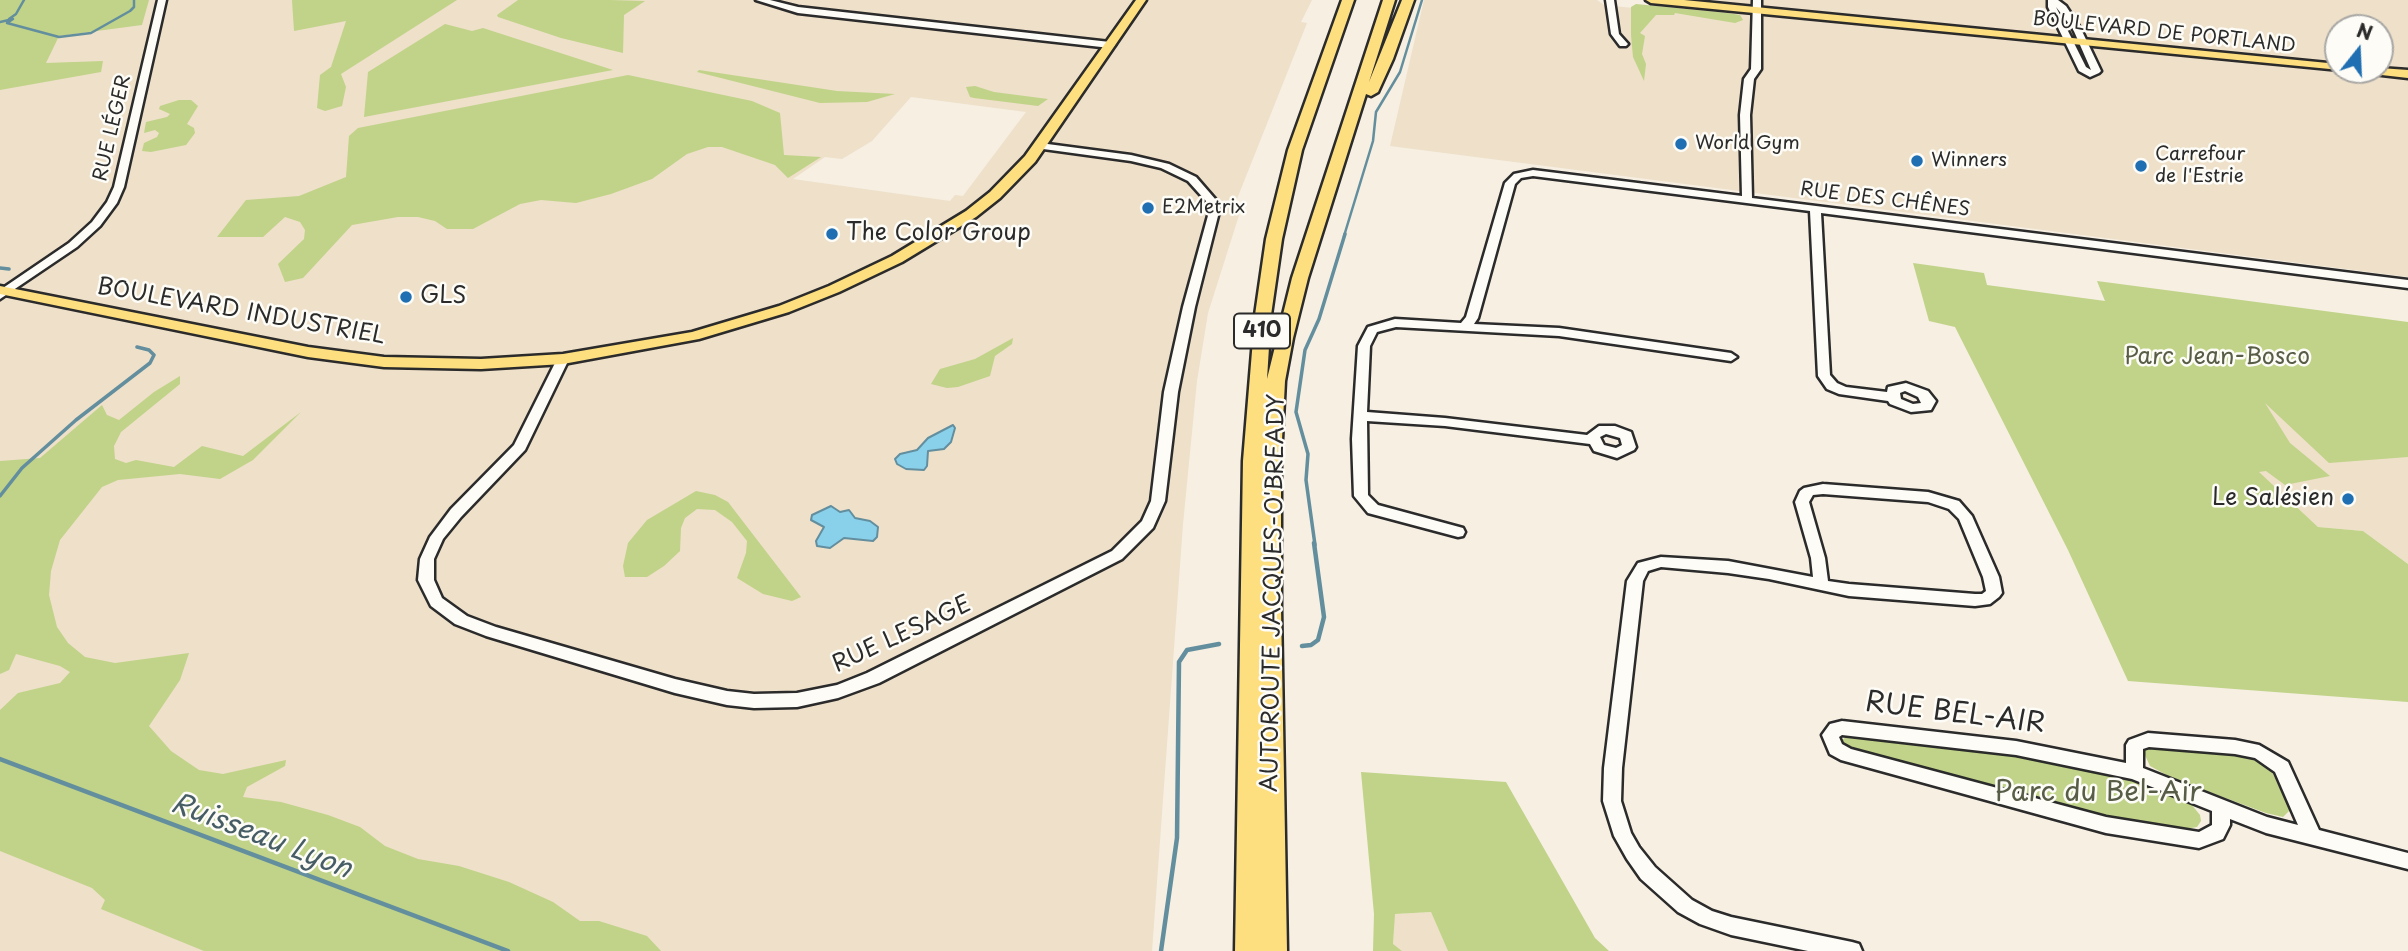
<!DOCTYPE html>
<html>
<head>
<meta charset="utf-8">
<style>
	body { margin:0 }
	#map { position:relative; width:2408px; height:951px; overflow:hidden; background:#f6efe2; font-family:"Playpen Sans",sans-serif }
	canvas { display:block }
	.north { position:absolute; left:2324px; top:14px; width:70px; height:70px; box-sizing:border-box; background:#fdfcf7; border:2px solid #a9a8a5; border-radius:50%; rotate:18deg; font-size:19px; font-weight:700; line-height:28px; text-align:center; color:#2b2b2b }
	.north::after { content:''; display:block; margin:auto; width:24px; height:32px; background:#1f6fb2; clip-path:polygon(50% 0,100% 100%,50% 72%,0 100%) }
</style>
</head>
<body>
<div id="map">
<canvas width="2408" height="951"></canvas>
<div class="north">N</div>
</div>
<script>
const context = document.querySelector('canvas').getContext('2d');
context.lineJoin = 'round';
function fillPath(path, color) { context.fillStyle = color; context.fill(path, 'evenodd'); }
const toPath = rows => new Path2D(rows.map(r => 'M' + r).join(''));
function trace(path, color, width, dash) { context.strokeStyle = color; context.lineWidth = width; context.lineCap = dash ? 'butt' : 'round'; context.setLineDash(dash || []); context.stroke(path); }
function label(font, color, halo, rows, align = 'center') {
  context.font = font + ' "Playpen Sans",sans-serif'; context.lineWidth = 5; context.setLineDash([]); context.textBaseline = 'middle'; context.strokeStyle = halo; context.fillStyle = color; for (const [text, x, y, turn = 0] of rows) {
    context.save(); context.translate(x, y); context.rotate((+turn || 0) * Math.PI / 180); context.textAlign = isNaN(turn) ? turn : align; if (halo) context.strokeText(text, 0, 0); context.fillText(text, 0, 0); context.restore();
  }
}
const built = toPath([
	[0,0,1312,0,1301,22,1307,23,1235,204,1241,209,1208,313,1197,381,1183,524,1152,951,0,951],
	[911,97,1026,112,963,196,955,195,950,201,793,179,825,157,842,159,872,141],
	[1424,0,1597,0,1604,5,1633,8,1654,6,1654,0,2408,0,2408,277,1390,146],
	[2338,28,2380,28,2380,70,2338,70],
	[2408,391,2408,564,2363,531,2318,527,2258,472,2262,400],
	[1431,912,1448,951,1402,951,1393,945,1394,914]
]);
const green = toPath([
	[0,0,149,0,142,25,59,36,46,63,103,61,101,72,0,90],
	[292,0,457,0,341,74,346,87,342,106,325,111,317,108,320,75,331,67,346,21,294,31],
	[518,0,610,0,645,1,624,15,623,53,561,38,498,17,497,15],
	[1636,4,1727,13,1740,15,1743,20,1735,23,1675,13,1674,15,1656,15,1640,33,1645,36,1642,54,1646,64,1644,81,1633,57,1631,35,1631,7],
	[445,24,472,31,483,28,613,70,364,117,368,72],
	[699,70,837,91,895,94,867,102,820,103,697,72],
	[628,75,752,101,780,113,784,155,821,157,788,178,775,165,722,147,708,147,687,154,652,179,611,194,576,203,541,200,520,204,473,229,447,229,435,221,418,217,398,217,352,225,303,278,285,282,278,264,304,239,305,230,300,222,285,217,263,237,217,237,246,200,299,196,346,177,349,136,358,128],
	[975,86,994,92,1048,99,1038,106,974,98,970,97,966,87],
	[179,100,191,100,198,106,187,124,194,128,195,133,186,145,151,152,142,151,144,143,157,137,159,133,155,130,144,133,146,122,167,117,170,114,159,109,160,106],
	[1913,263,1984,273,1987,285,2105,301,2097,281,2408,322,2408,457,2329,463,2265,403,2290,443,2330,476,2285,485,2266,471,2259,472,2318,527,2363,531,2408,564,2408,702,2128,681,2068,550,1955,327,1929,321],
	[1013,338,1012,344,995,356,990,376,958,387,947,388,931,384,940,369,975,359],
	[180,376,180,384,121,432,114,446,115,459,126,463,136,460,174,467,202,446,243,456,301,412,253,460,220,479,180,474,118,480,102,487,60,540,51,571,49,595,57,627,68,643,85,657,115,663,189,653,180,680,149,726,171,751,199,770,223,774,286,760,285,766,247,787,243,797,281,802,328,815,360,827,385,846,418,859,459,866,509,882,553,902,580,921,599,921,647,936,661,951,204,951,101,909,105,900,92,888,0,851,0,710,18,693,60,683,70,672,60,666,16,654,9,670,0,674,0,461,40,458,102,405,107,415,119,420,154,392],
	[696,491,715,495,728,502,801,597,792,601,763,594,737,578,746,553,747,541,732,522,715,510,697,509,685,518,681,528,680,551,664,566,647,577,625,577,623,566,628,543,647,520],
	[1847,736,2040,758,2122,774,2182,797,2191,804,2200,815,2201,821,2197,827,2179,830,2097,817,1850,750,1841,741],
	[2148,747,2236,752,2260,760,2273,774,2290,810,2283,817,2266,813,2174,779,2150,766,2143,751],
	[1361,772,1506,782,1595,938,1609,951,1448,951,1431,912,1395,914,1393,944,1402,951,1373,951,1374,914]
]);
const water = toPath([
	[953,425,955,428,951,442,944,449,928,451,927,466,924,470,906,469,897,464,895,459,900,454,917,450,928,438,953,425],
	[831,506,840,512,849,510,855,518,870,521,878,527,877,537,873,541,844,538,830,548,817,546,816,541,824,527,811,520,812,515,831,506]
]);
const streamFar2 = toPath([
	[9,19,16,14,24,0],
	[0,22,13,19,7,23,59,37,91,33,130,11,134,7,134,0],
	[1344,236,1373,141,1376,112,1400,72,1422,0]
]);
const streamFar1 = toPath([
	[0,268,9,269],
	[0,496,22,468,76,420,150,363,154,355,149,350,137,347],
	[1315,545,1306,480,1308,454,1296,412,1305,350,1319,319,1345,234]
]);
const stream = toPath([
	[1302,646,1311,645,1318,640,1324,617,1314,543],
	[0,759,508,951],
	[1161,951,1177,838,1179,662,1187,650,1219,644]
]);
const minor = toPath([
	[158,0,166,0,124,187,117,203,100,226,77,247,0,299,0,290,69,243,92,222,107,202,114,187,158,0],
	[756,0,770,0,798,7,1110,42,1115,45,1110,48,798,13,756,0],
	[1606,0,1614,0,1619,34,1628,44,1626,46,1620,46,1611,34,1606,0],
	[1753,0,1761,0,1761,69,1754,79,1750,115,1752,198,2408,280,2408,288,1821,213,1830,375,1837,383,1846,387,1887,392,1888,387,1906,383,1928,391,1936,401,1931,410,1911,412,1890,404,1888,401,1839,394,1827,389,1818,376,1810,211,1533,176,1521,178,1515,184,1478,318,1474,324,1559,328,1731,353,1737,357,1731,361,1559,336,1396,327,1377,332,1370,346,1367,412,1445,418,1587,435,1599,426,1615,426,1631,432,1636,447,1634,450,1617,458,1594,451,1590,444,1445,426,1367,421,1368,495,1378,505,1463,528,1465,532,1463,536,1458,537,1368,513,1354,496,1352,439,1358,346,1368,327,1395,319,1461,323,1466,317,1505,183,1514,174,1533,170,1742,196,1740,115,1744,79,1751,69,1753,0],
	[1905,391,1918,397,1921,403,1913,404,1901,399,1900,393,1905,391],
	[1606,434,1620,438,1622,445,1616,448,1604,445,1600,437,1606,434],
	[2048,0,2058,0,2066,6,2081,29,2101,71,2099,73,2090,77,2079,71,2048,7,2048,0],
	[2056,7,2073,29,2091,70,2086,67,2056,7],
	[1040,143,1131,155,1169,164,1196,177,1216,200,1219,212,1195,307,1178,392,1165,501,1153,528,1122,559,879,683,838,698,797,707,754,708,727,705,675,693,486,636,455,624,431,606,418,580,420,559,430,537,451,509,514,445,557,359,563,355,569,359,525,450,461,517,443,539,434,559,434,580,442,598,467,616,496,627,675,679,727,691,754,694,797,693,837,685,867,673,1112,551,1142,521,1151,501,1164,392,1183,307,1209,212,1206,201,1188,181,1161,168,1131,161,1036,148,1035,146,1040,143],
	[1823,484,1928,492,1959,501,1972,516,1999,577,2002,593,1999,597,1990,604,1975,606,1849,596,1769,579,1728,573,1661,567,1648,571,1643,581,1622,768,1621,801,1631,833,1639,847,1655,867,1692,900,1712,911,1731,917,1852,942,1859,944,1862,951,1808,951,1731,935,1700,924,1678,912,1641,879,1627,859,1614,836,1603,801,1604,768,1627,581,1638,563,1661,557,1728,561,1813,577,1811,558,1795,502,1800,491,1804,488,1823,484],
	[1823,494,1928,502,1949,509,1959,519,1983,577,1986,591,1982,594,1975,594,1849,584,1828,581,1825,558,1809,502,1813,495,1823,494],
	[1842,721,2016,741,2126,763,2126,745,2129,740,2148,733,2235,740,2259,745,2288,762,2319,830,2408,853,2408,869,2266,833,2230,819,2230,825,2223,839,2199,848,2106,833,1841,760,1830,754,1822,735,1830,724,1842,721],
	[1842,735,2016,755,2132,779,2212,811,2212,825,2199,832,2106,817,1851,749,1842,744,1839,737,1842,735],
	[2149,747,2235,754,2255,758,2275,772,2298,825,2267,817,2143,768,2143,749,2149,747]
]);
const major = toPath([
	[1136,0,1146,0,1035,162,1000,198,976,217,902,262,839,292,789,312,699,339,563,364,481,369,384,367,308,357,0,294,0,286,308,347,384,357,481,359,563,354,692,332,779,306,829,286,892,256,966,211,990,192,1025,156,1136,0],
	[1646,0,1684,0,2338,64,2340,70,1651,3,1646,0],
	[2380,68,2408,70,2408,78,2364,73,2358,70,2380,68]
]);
const highway = toPath([
	[1342,0,1354,0,1302,150,1282,239,1271,315,1267,379,1292,278,1383,0,1395,0,1369,82,1402,0,1414,0,1393,59,1378,92,1371,96,1366,94,1308,278,1293,338,1285,381,1281,459,1281,608,1287,951,1235,951,1243,461,1255,315,1266,239,1288,150,1342,0]
]);
const markers = [
	[1681,144,7,"#1f6fb2"],
	[1917,161,7,"#1f6fb2"],
	[2141,166,7,"#1f6fb2"],
	[1148,208,7,"#1f6fb2"],
	[832,234,7,"#1f6fb2"],
	[406,297,7,"#1f6fb2"],
	[2348,499,7,"#1f6fb2"]
];
const farStreetnames = [
	["BOULEVARD DE PORTLAND",2164,33,6],
	["RUE LÉGER",113,128,-77],
	["RUE DES CHÊNES",1885,200,7]
];
const farPoinames = [
	["World Gym",1695,144],
	["Carrefour",2155,155],
	["de l'Estrie",2155,177],
	["Winners",1931,161],
	["E2Metrix",1162,208]
];
const shields = [
	[1262,331,56]
];
const shieldNames = [
	["410",1262,331]
];
const poiNames = [
	["The Color Group",846,234],
	["GLS",420,297],
	["Le Salésien",2334,499,"right"]
];
const streetNames = [
	["BOULEVARD INDUSTRIEL",241,312,10],
	["AUTOROUTE JACQUES-O'BREADY",1274,593,-89],
	["RUE LESAGE",902,635,-25]
];
const parkNames = [
	["Parc Jean-Bosco",2217,358]
];
const nearStreetnames = [
	["RUE BEL-AIR",1955,714,7]
];
const nearParknames = [
	["Parc du Bel-Air",2098,793]
];
const nearWaternames = [
	["Ruisseau Lyon",261,837,21]
];
fillPath(built, '#eee0c9');
fillPath(green, '#c0d388');
fillPath(water, '#89d0eb');
trace(water, '#638e9e', 2);
trace(streamFar2, '#638e9e', 2.5);
trace(streamFar1, '#638e9e', 3.5);
trace(stream, '#638e9e', 4.5);
trace(minor, '#2b2b2b', 5);
trace(major, '#2b2b2b', 5);
trace(highway, '#2b2b2b', 5);
fillPath(minor, '#fdfcf7');
fillPath(major, '#fddf80');
fillPath(highway, '#fddf80');
for (const [x, y, r, color] of markers) { const dot = new Path2D(); dot.arc(x, y, r, 0, 2 * Math.PI); context.fillStyle = color; context.fill(dot); trace(dot, '#fdfcf7', 2.5); }
label('19px', '#2b2b2b', '#fdfcf7', farStreetnames);
label('19px', '#2b2b2b', '#fdfcf7', farPoinames, 'left');
for (const [x, y, w] of shields) { const box = new Path2D(); box.roundRect(x - w / 2, y - 17.5, w, 35, 5); context.fillStyle = '#fdfcf7'; context.fill(box); trace(box, '#2b2b2b', 2); }
label('bold 21px', '#2b2b2b', null, shieldNames);
label('23px', '#2b2b2b', '#fdfcf7', poiNames, 'left');
label('23px', '#2b2b2b', '#fdfcf7', streetNames);
label('23px', '#585d47', '#fdfcf7', parkNames);
label('28px', '#2b2b2b', '#fdfcf7', nearStreetnames);
label('28px', '#585d47', '#fdfcf7', nearParknames);
label('italic 28px', '#475d65', '#fdfcf7', nearWaternames);
</script>
</body>
</html>
